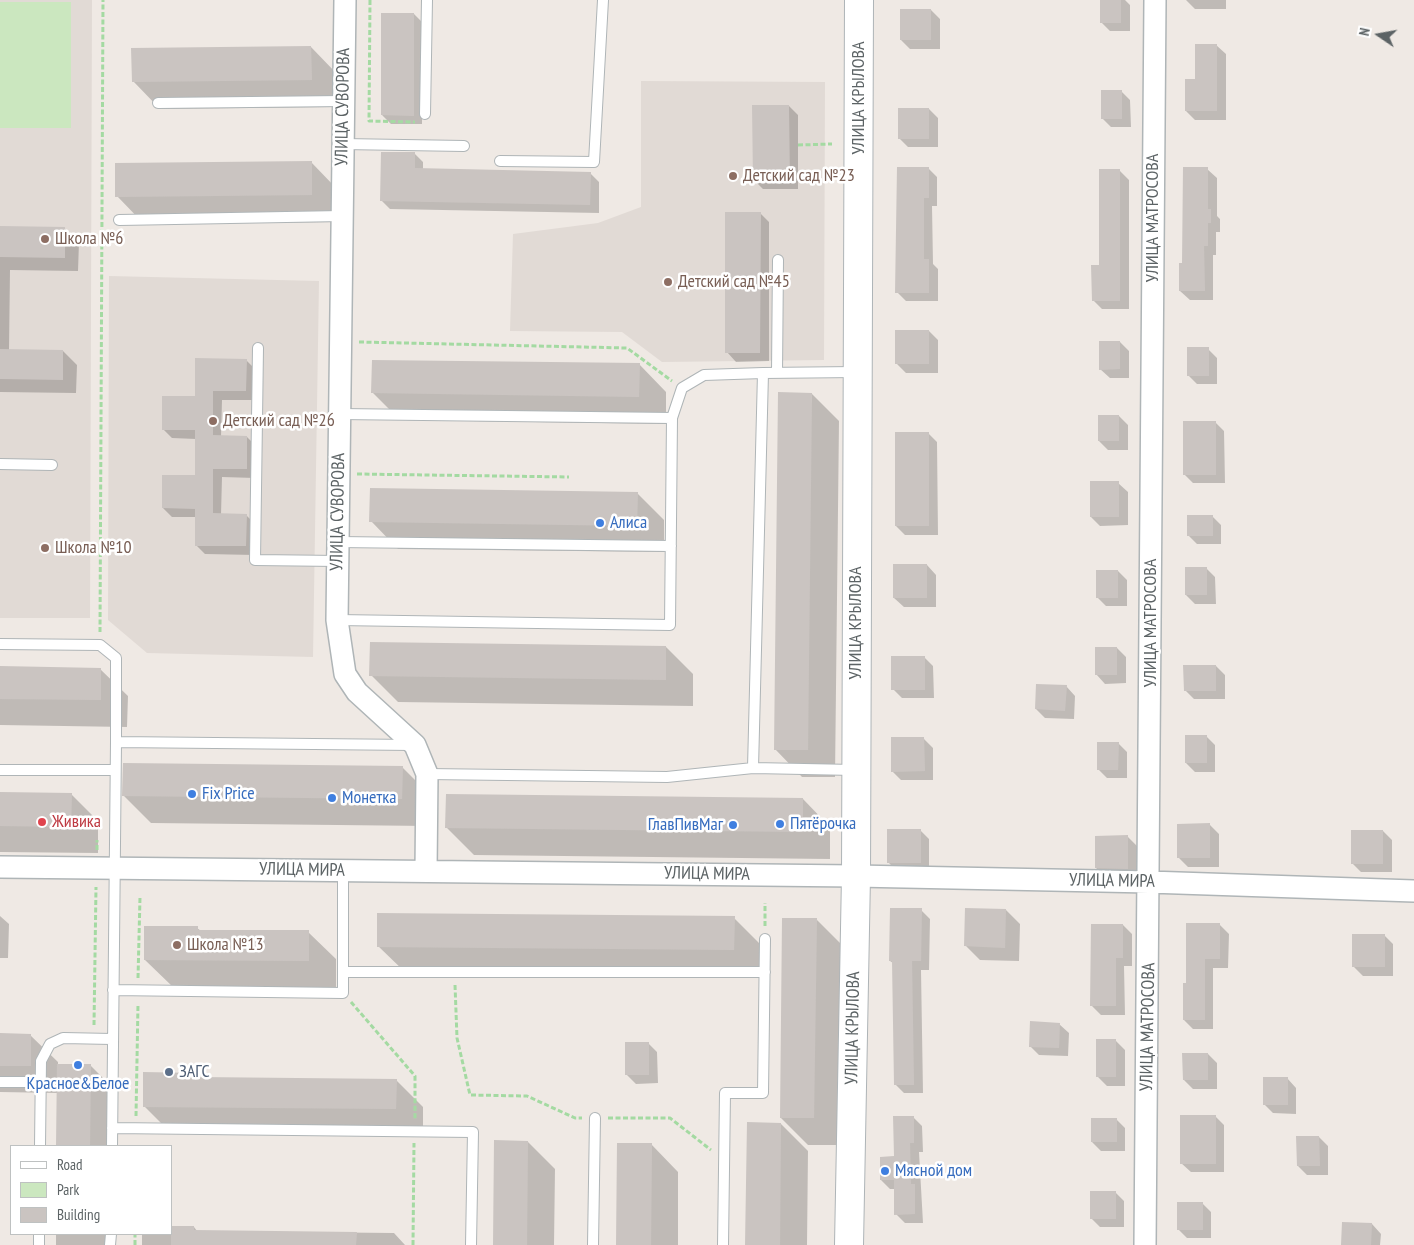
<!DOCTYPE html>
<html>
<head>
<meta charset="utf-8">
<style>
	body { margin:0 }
	#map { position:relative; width:1414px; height:1245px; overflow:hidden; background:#efe9e4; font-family:"PT Sans Narrow",sans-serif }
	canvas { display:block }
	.legend { position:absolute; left:10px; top:1145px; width:162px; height:90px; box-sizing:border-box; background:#fff; border:1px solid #bec1c1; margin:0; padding:6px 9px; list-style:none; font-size:15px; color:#5c6365 }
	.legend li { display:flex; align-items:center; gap:10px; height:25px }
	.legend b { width:25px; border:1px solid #bec1c1 }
	.north { position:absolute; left:1354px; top:10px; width:50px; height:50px; -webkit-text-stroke:4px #fff; paint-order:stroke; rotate:282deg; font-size:14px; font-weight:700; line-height:20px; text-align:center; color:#5c6365 }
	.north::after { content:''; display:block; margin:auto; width:18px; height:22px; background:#5c6365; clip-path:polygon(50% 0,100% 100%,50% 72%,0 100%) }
</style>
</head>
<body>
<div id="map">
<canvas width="1414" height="1245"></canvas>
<ul class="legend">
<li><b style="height:6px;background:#fff"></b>Road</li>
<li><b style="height:14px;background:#cbe7bf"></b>Park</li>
<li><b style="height:14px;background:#cac4c1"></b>Building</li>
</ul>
<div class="north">N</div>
</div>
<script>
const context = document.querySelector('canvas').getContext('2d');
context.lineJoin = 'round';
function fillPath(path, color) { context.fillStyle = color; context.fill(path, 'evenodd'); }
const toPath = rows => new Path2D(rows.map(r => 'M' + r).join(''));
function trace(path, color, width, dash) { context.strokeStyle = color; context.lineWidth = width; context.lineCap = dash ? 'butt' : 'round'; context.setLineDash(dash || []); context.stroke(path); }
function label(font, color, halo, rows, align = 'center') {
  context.font = font + ' "PT Sans Narrow",sans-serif'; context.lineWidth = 5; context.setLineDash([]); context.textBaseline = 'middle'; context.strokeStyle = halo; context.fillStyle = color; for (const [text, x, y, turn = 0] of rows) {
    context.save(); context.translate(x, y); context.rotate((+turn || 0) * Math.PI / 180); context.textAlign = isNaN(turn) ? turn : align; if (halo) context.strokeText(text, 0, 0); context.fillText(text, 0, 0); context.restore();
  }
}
const education = toPath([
	[0,0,92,0,90,618,0,618],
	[641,81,825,82,824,360,662,362,622,332,510,331,513,234,598,223,641,207],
	[109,276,319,281,313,657,147,653,108,620]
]);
const green = toPath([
	[0,2,71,2,71,128,0,128]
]);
const shadow = toPath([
	[1101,0,1125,0,1130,5,1130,31,1110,31,1101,22],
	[1186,0,1226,0,1226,9,1195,9],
	[931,10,940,19,940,49,910,49,901,40],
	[414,14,423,23,422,124,391,124,382,115],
	[1216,45,1226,54,1226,120,1195,120,1186,111],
	[311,47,338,75,338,107,160,109,133,81],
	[1121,91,1130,100,1131,127,1111,127,1102,118],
	[789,106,798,115,798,189,763,189,754,180],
	[929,109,938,118,938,147,908,147,899,138],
	[414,153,423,162,423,169,590,173,599,182,599,213,390,209,381,200],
	[311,162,338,190,339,222,144,224,117,196],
	[928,168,937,177,937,206,932,206,933,264,938,269,938,301,906,301,897,292],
	[1207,169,1217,178,1217,216,1220,219,1220,232,1216,232,1216,255,1213,255,1213,300,1190,300,1180,291],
	[1120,171,1129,180,1129,309,1102,309,1093,300],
	[760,213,769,222,769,361,736,362,727,352],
	[0,227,65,229,79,242,78,271,10,270,9,350,63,351,77,365,76,393,0,392],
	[929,331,938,340,938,373,906,373,897,364],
	[1120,342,1129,351,1129,378,1110,378,1100,369],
	[1208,349,1217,358,1217,384,1197,384,1188,375],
	[246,360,255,369,255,400,222,400,221,437,247,437,256,446,255,478,222,477,221,515,246,515,255,524,255,555,205,554,196,545,196,517,172,517,163,508,196,476,196,439,172,438,163,429,196,398],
	[639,364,666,392,666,424,400,420,373,393],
	[812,394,839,421,835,777,802,777,775,749],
	[1119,416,1128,425,1128,450,1108,450,1099,441],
	[1215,422,1224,431,1225,483,1193,483,1184,474],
	[928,433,937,442,938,535,905,535,896,526],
	[1118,483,1128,492,1128,525,1100,526,1091,517],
	[637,493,664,520,664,552,398,549,371,521],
	[1212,516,1221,525,1221,544,1197,544,1188,535],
	[927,565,936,575,936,607,904,607,894,598],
	[1206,568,1215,577,1216,604,1195,604,1186,595],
	[1118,571,1127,580,1127,606,1106,606,1097,597],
	[666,647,693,674,693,706,398,702,371,675],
	[1117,648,1126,657,1126,683,1105,684,1096,674],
	[924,657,933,666,934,698,902,698,893,689],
	[1216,666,1225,675,1225,699,1194,699,1185,690],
	[0,668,100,669,128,696,127,727,0,725],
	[1066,686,1075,696,1074,719,1045,718,1036,709],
	[1206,736,1215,745,1215,772,1195,772,1186,763],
	[924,739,933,748,933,780,901,780,892,771],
	[1118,743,1127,752,1127,778,1107,778,1098,769],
	[402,767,429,794,429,826,151,823,124,796],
	[0,793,71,794,98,821,98,853,0,852],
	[803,799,830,827,830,859,474,855,447,828],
	[1210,825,1219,834,1219,867,1188,867,1179,858],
	[920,830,929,839,929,871,897,871,888,862],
	[1383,831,1392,840,1392,872,1361,872,1352,863],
	[1128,837,1137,846,1137,878,1105,877,1096,868],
	[921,910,930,919,929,970,921,970,923,1093,904,1093,895,1084,893,963,890,961],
	[1006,910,1020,924,1019,961,980,960,966,946],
	[0,916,9,924,8,958,0,958],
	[734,918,761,945,761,977,406,973,378,946],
	[816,919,843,946,841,1145,808,1145,781,1118],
	[1219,924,1229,934,1228,968,1213,968,1213,1029,1193,1029,1184,1020,1187,985],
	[1123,925,1132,934,1132,966,1124,966,1125,1015,1101,1015,1092,1006],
	[197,928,201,931,308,932,336,959,336,988,173,987,145,960],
	[1384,935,1393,944,1393,976,1363,976,1354,967],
	[1059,1024,1069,1033,1068,1056,1039,1055,1030,1046],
	[0,1034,30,1035,58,1062,58,1065,91,1066,118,1093,117,1146,57,1146,58,1093,0,1092],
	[1116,1041,1125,1050,1125,1086,1107,1086,1098,1077],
	[648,1043,657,1052,658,1083,636,1084,626,1074],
	[1208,1054,1217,1063,1217,1089,1193,1089,1184,1080],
	[196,1074,200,1078,396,1080,423,1107,423,1136,172,1134,144,1106],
	[1287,1078,1296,1088,1296,1114,1273,1113,1264,1104],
	[1215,1116,1224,1125,1224,1172,1191,1172,1181,1163],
	[913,1117,922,1126,923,1152,919,1152,923,1223,905,1223,896,1214,895,1189,890,1189,881,1180,895,1158],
	[1116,1119,1125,1128,1125,1151,1101,1151,1092,1142],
	[781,1124,808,1151,807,1245,747,1245],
	[1319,1137,1328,1146,1328,1175,1307,1175,1298,1166],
	[528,1142,555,1169,554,1245,494,1245],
	[651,1144,678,1172,678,1245,617,1245],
	[1115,1192,1124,1201,1124,1227,1100,1227,1091,1218],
	[1202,1203,1211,1212,1211,1238,1187,1238,1178,1229],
	[1343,1223,1372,1224,1381,1234,1380,1245,1342,1245],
	[194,1227,197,1231,394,1233,405,1245,142,1245,142,1234,171,1234],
	[56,1234,116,1234,116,1245,56,1245]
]);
const building = toPath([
	[1100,0,1121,0,1121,23,1100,23],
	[900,9,931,9,931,40,900,40],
	[381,13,414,13,414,116,381,115],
	[1195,44,1217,44,1217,111,1185,111,1185,79,1195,79],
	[311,46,312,80,132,82,131,48],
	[1101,90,1122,90,1122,119,1101,119],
	[752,105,789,105,790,181,753,181],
	[898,108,929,108,929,139,898,139],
	[381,152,415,152,415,168,591,172,590,205,380,201],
	[312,161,312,195,115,197,115,163],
	[897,167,929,167,929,198,924,198,924,259,929,259,929,293,895,293],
	[1183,167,1208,167,1208,209,1211,209,1211,223,1208,223,1208,246,1204,246,1205,291,1179,291,1179,263,1182,263],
	[1099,169,1120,169,1120,301,1092,301,1091,265,1099,265],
	[725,212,761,212,760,353,725,353],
	[0,226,65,227,65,258,0,257],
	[895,330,929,330,929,364,895,364],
	[1099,341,1120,341,1120,369,1099,370],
	[1187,347,1209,347,1209,376,1187,376],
	[0,349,63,350,63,380,0,379],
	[195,358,247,359,246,391,213,391,213,435,247,436,247,469,213,469,213,513,247,514,246,546,195,546,195,509,162,508,162,475,195,475,195,430,162,430,162,396,195,396],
	[372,360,640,363,639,397,371,393],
	[778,392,812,393,808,750,774,750],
	[1098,415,1119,415,1119,441,1098,441],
	[1183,421,1216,421,1216,475,1183,475],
	[895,432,929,432,929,526,895,526],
	[1090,481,1119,481,1119,517,1090,517],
	[370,488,638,492,637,526,369,522],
	[1187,515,1213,515,1213,536,1187,536],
	[893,564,927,564,927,598,893,598],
	[1185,567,1207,567,1207,595,1185,595],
	[1096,570,1118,570,1118,598,1096,598],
	[370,642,666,646,666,680,369,676],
	[1095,647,1117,647,1117,675,1095,675],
	[891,656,925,656,925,690,891,690],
	[1183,665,1216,665,1216,691,1184,691],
	[0,666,101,668,101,700,0,699],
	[1036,684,1067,685,1065,711,1035,709],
	[1185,735,1207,735,1207,763,1185,763],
	[891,737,924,737,925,771,891,772],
	[1097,742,1119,742,1118,770,1097,770],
	[123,763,403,766,402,799,122,796],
	[0,792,72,793,71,827,0,826],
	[446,794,803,798,803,832,445,828],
	[1210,823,1210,858,1177,858,1177,824],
	[887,829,921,829,921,863,887,863],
	[1351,830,1383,830,1383,864,1351,864],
	[1128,835,1128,869,1095,868,1095,836],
	[890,908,922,908,921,961,912,961,914,1085,894,1085,892,961,889,961],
	[965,908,1006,909,1005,948,964,946],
	[377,913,735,916,734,950,377,947],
	[782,918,817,918,814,1118,780,1118],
	[1186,923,1220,923,1220,959,1205,959,1205,1020,1183,1020,1183,983,1186,983],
	[1091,924,1123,924,1123,958,1116,958,1116,1006,1090,1006],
	[144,926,198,926,198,930,309,930,309,961,144,960],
	[1352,934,1385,934,1385,967,1352,967],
	[1030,1021,1060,1023,1059,1048,1029,1047],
	[0,1033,31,1034,31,1066,0,1066],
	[1096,1039,1116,1039,1116,1077,1096,1077],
	[625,1042,649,1042,649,1075,625,1075],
	[1182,1053,1208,1053,1208,1080,1183,1080],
	[57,1064,91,1064,90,1146,56,1146],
	[143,1072,197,1073,197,1077,397,1079,396,1109,143,1107],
	[1263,1077,1288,1077,1288,1105,1263,1105],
	[1180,1115,1216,1115,1216,1164,1180,1164],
	[893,1116,914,1116,914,1143,910,1143,911,1184,915,1184,915,1214,894,1215,894,1180,880,1180,880,1157,894,1156],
	[1091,1118,1117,1118,1117,1142,1091,1142],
	[747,1122,781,1123,780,1245,745,1245],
	[1296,1136,1319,1136,1320,1166,1297,1166],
	[494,1140,528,1141,527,1245,493,1245],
	[617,1143,652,1143,651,1245,616,1245],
	[1090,1191,1116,1191,1116,1219,1090,1219],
	[1177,1202,1203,1202,1203,1230,1177,1230],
	[1342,1222,1372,1223,1371,1245,1341,1245],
	[171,1226,194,1226,194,1230,357,1232,356,1245,171,1245]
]);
const path = toPath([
	[370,0,369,121,415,122],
	[798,145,832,144],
	[359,342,627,348,672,381],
	[357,474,569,477],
	[100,632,103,0],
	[97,850,97,840],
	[765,926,765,903],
	[138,978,140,897],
	[455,985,457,1038,470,1095,527,1096,575,1118,582,1118],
	[351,1002,415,1076,415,1119],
	[94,1025,96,887],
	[136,1116,138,1004],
	[608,1118,670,1118,711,1150],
	[135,1245,135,1234],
	[413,1245,414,1143]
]);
const service = toPath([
	[158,103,343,101],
	[425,114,427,0],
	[343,144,464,146],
	[500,161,594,162,603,0],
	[119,220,342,216],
	[258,348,255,560,338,561],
	[777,373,778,260],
	[340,414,672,418],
	[0,464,52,465],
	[338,542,671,546],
	[337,620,670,625,672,418,682,388,704,375,763,373],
	[0,644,100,645,116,658,116,742],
	[753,768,763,373,856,372],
	[0,770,115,770],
	[427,774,667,777,753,768,855,770],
	[343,870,343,972,765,972],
	[113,990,343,993,343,972],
	[0,1082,41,1082],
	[112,1128,473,1132,471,1245],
	[40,1146,41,1061,50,1044,63,1038,112,1039],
	[112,1146,116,742,413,745],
	[39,1245,39,1234],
	[110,1245,111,1234],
	[593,1245,595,1118],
	[723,1245,725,1093,763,1093,765,939]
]);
const minor = toPath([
	[345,0,337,620,345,674,357,692,415,745,427,774,426,871],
	[0,867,856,876,1149,882,1414,891],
	[1145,1245,1155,0]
]);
const secondary = toPath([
	[849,1245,856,876,859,0]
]);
const markers = [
	[733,176,5,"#8d6e63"],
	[45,239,5,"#8d6e63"],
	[668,282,5,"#8d6e63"],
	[213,421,5,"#8d6e63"],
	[600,523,5,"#3f7fe0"],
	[45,548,5,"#8d6e63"],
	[192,794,5,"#3f7fe0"],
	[332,798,5,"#3f7fe0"],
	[42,822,5,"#e0444e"],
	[780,824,5,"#3f7fe0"],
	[733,825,5,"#3f7fe0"],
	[177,945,5,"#8d6e63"],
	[78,1065,5,"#3f7fe0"],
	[169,1072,5,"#5c6f8a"],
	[885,1171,5,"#3f7fe0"]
];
const streetNames = [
	["УЛИЦА КРЫЛОВА",859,98,-90],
	["УЛИЦА СУВОРОВА",343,107,-89],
	["УЛИЦА МАТРОСОВА",1153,218,-90],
	["УЛИЦА СУВОРОВА",338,512,-89],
	["УЛИЦА КРЫЛОВА",856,623,-90],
	["УЛИЦА МАТРОСОВА",1151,623,-90],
	["УЛИЦА МИРА",302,870,1],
	["УЛИЦА МИРА",707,874,1],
	["УЛИЦА МИРА",1112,881,1],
	["УЛИЦА МАТРОСОВА",1148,1027,-89],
	["УЛИЦА КРЫЛОВА",853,1028,-89]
];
const educationNames = [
	["Детский сад №23",743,176],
	["Школа №6",55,239],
	["Детский сад №45",678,282],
	["Детский сад №26",223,421],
	["Школа №10",55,548],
	["Школа №13",187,945]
];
const shopNames = [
	["Алиса",610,523],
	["Fix Price",202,794],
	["Монетка",342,798],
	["Пятёрочка",790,824],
	["ГлавПивМаг",723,825,"right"],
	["Красное&Белое",78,1084,"center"],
	["Мясной дом",895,1171]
];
const healthNames = [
	["Живика",52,822]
];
const serviceNames = [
	["ЗАГС",179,1072]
];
fillPath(education, '#e1dad5');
fillPath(green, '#cbe7bf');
fillPath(shadow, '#0003');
fillPath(building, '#cac4c1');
trace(service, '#afb5b7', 12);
trace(minor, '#afb5b7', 24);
trace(secondary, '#aeb4b7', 30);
trace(path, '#a4daa2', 3, [5, 2.5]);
trace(service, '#fff', 10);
trace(minor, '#fff', 21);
trace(secondary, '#fff', 28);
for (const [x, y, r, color] of markers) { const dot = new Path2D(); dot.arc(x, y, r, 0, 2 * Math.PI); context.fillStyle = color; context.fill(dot); trace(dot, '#fff', 2); }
label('18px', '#5c6365', '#fff', streetNames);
label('18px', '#785e54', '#fff', educationNames, 'left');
label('18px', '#366cbe', '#fff', shopNames, 'left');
label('18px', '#be3a42', '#fff', healthNames, 'left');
label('18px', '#4e5e75', '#fff', serviceNames, 'left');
</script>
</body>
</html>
